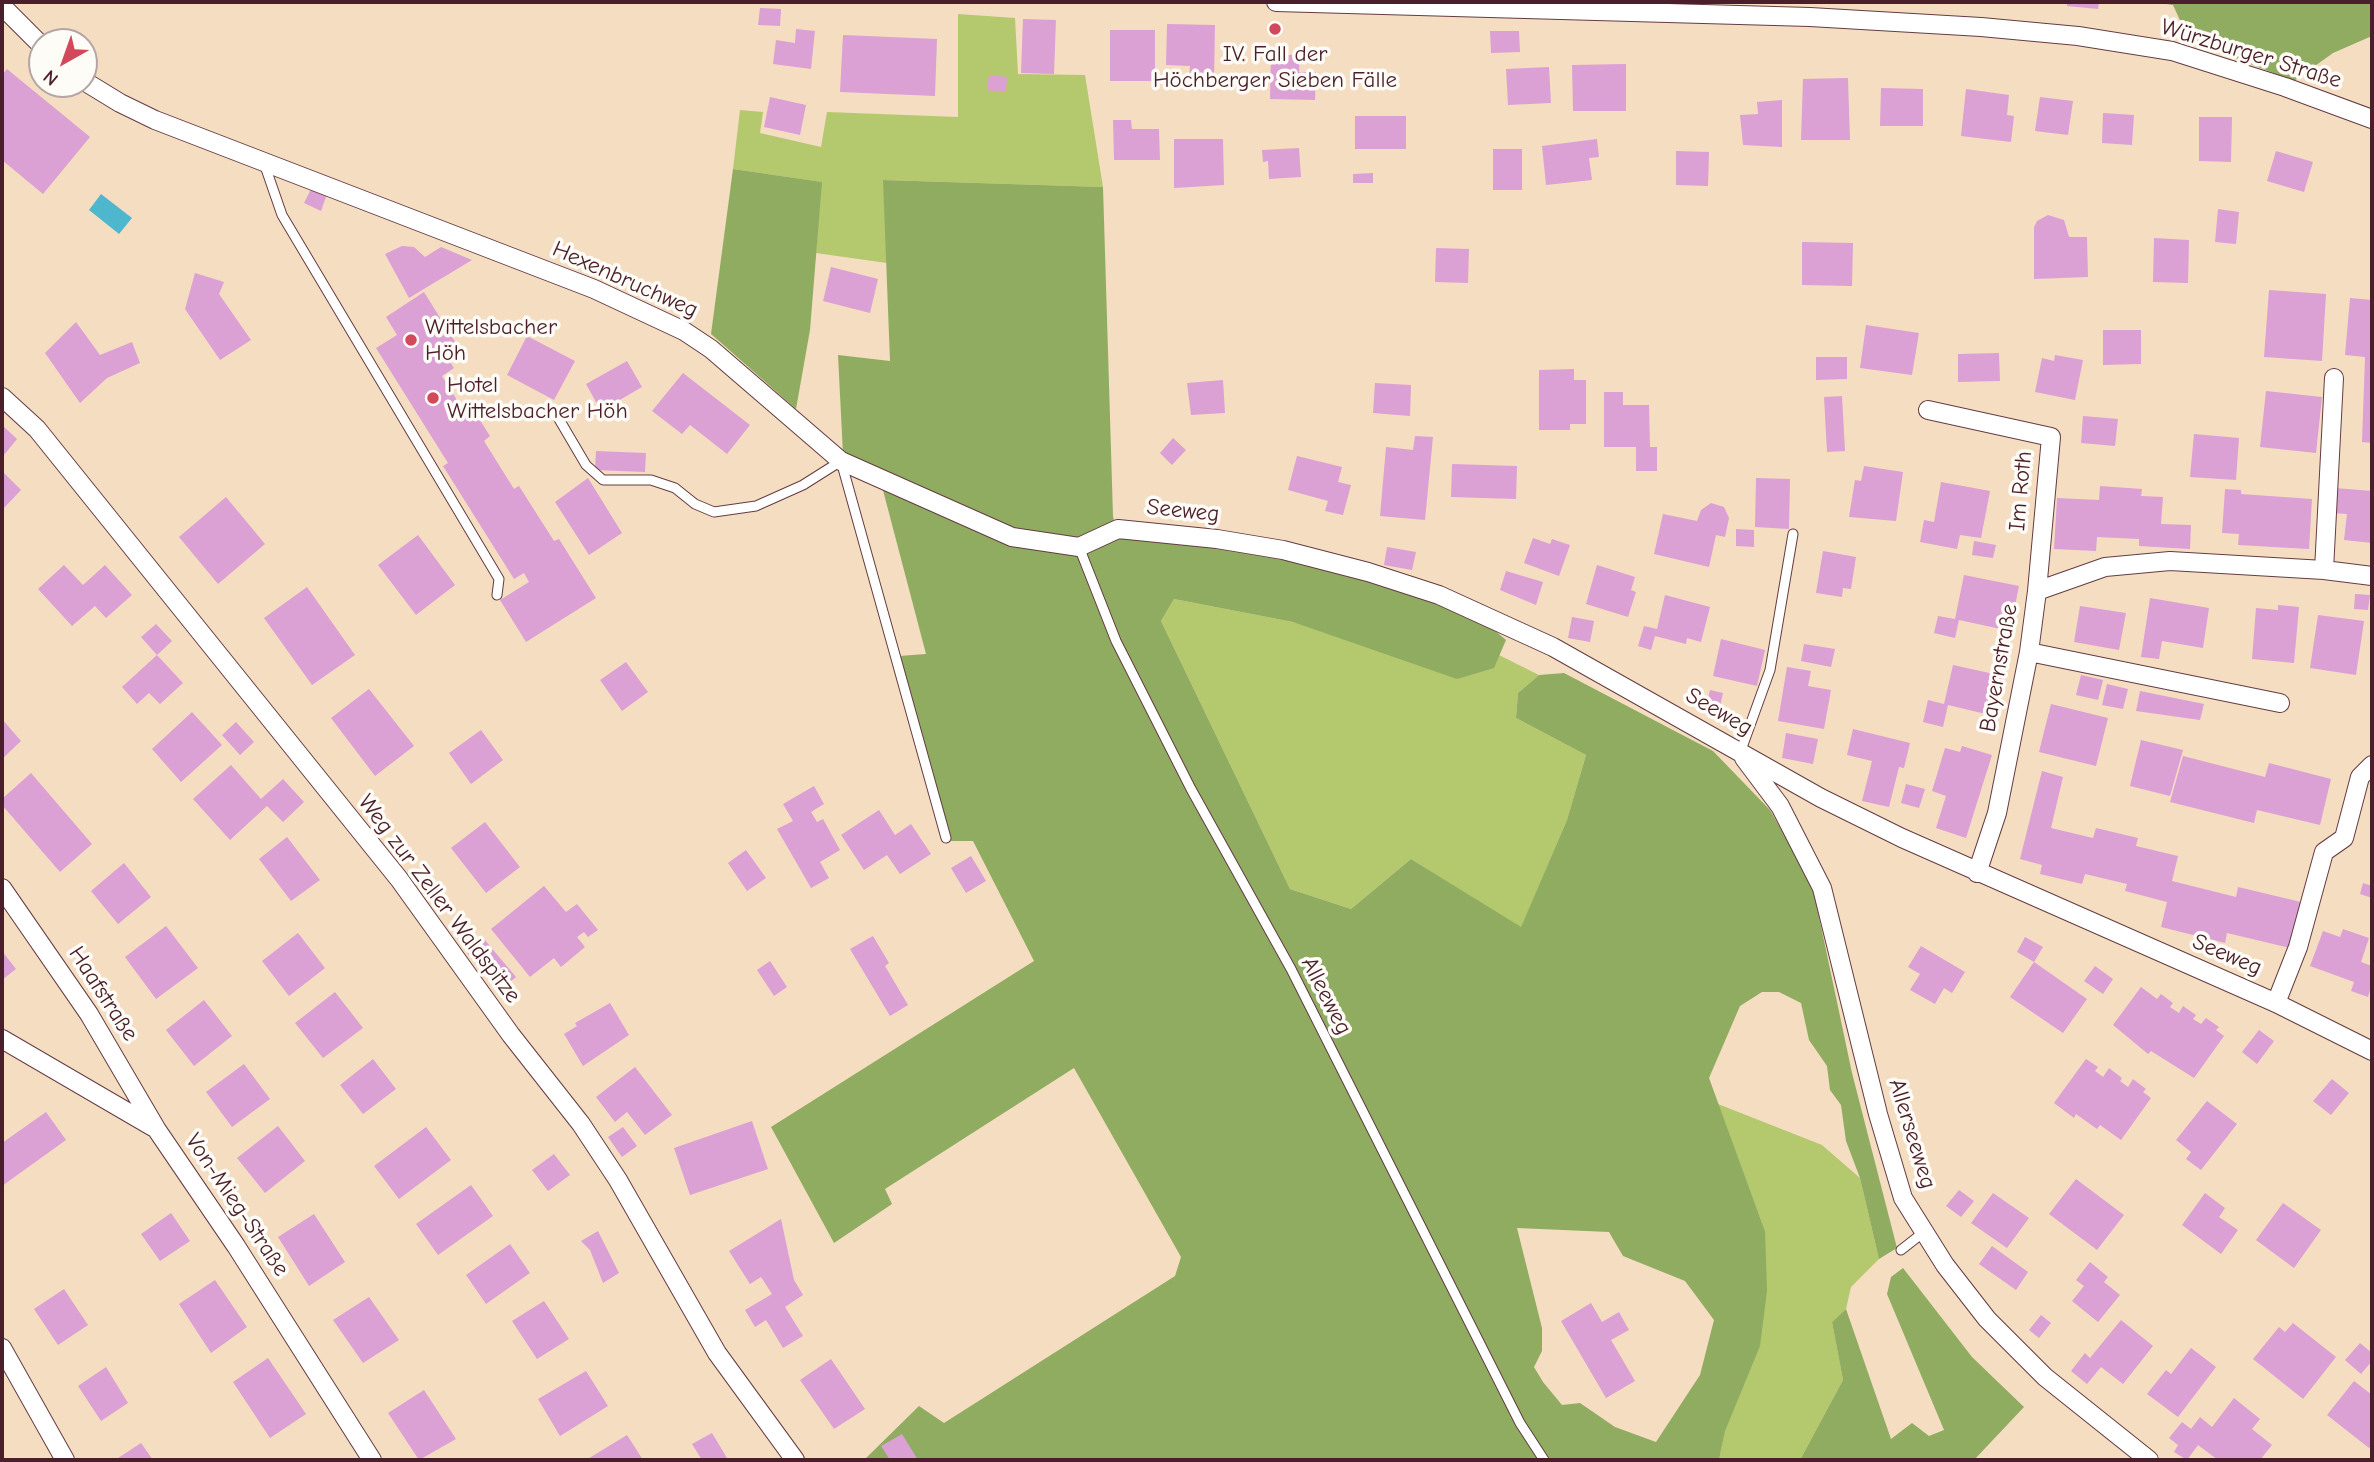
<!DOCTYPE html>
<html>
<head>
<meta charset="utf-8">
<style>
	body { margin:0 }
	#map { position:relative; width:2374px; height:1462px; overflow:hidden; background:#f5ddc2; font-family:"Comic Neue",sans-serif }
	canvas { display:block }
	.frame { position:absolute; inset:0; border:4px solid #4a1f2b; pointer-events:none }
	.north { position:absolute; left:28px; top:28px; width:70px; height:70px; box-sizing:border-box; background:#fdfcf7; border:2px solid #b5a4a5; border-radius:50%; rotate:220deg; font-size:19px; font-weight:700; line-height:28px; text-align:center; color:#4a1f2b }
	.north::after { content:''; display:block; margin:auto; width:24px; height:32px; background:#d1495b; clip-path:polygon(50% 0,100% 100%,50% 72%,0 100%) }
</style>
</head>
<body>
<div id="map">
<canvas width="2374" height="1462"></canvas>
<div class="frame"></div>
<div class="north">N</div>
</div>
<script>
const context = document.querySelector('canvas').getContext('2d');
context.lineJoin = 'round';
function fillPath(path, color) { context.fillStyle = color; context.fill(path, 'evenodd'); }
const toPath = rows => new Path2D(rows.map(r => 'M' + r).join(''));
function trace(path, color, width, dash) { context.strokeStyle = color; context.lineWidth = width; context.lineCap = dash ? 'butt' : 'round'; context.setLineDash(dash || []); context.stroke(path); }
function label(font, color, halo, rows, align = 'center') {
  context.font = font + ' "Comic Neue",sans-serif'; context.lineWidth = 7; context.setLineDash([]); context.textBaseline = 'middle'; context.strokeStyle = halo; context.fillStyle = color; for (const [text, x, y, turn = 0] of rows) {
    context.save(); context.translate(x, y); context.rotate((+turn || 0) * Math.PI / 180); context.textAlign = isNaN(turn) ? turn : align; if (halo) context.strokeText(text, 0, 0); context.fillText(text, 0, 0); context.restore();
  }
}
const green = toPath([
	[958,14,1015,18,1018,74,1085,75,1103,187,884,180,887,263,816,253,821,182,733,169,740,110,763,112,760,133,821,147,827,112,958,117],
	[1174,599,1293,622,1493,668,1499,655,1539,675,1518,693,1516,718,1586,755,1567,820,1521,928,1411,859,1351,909,1290,889,1161,621],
	[1718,1104,1822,1145,1860,1178,1879,1259,1851,1287,1846,1309,1832,1322,1843,1380,1800,1460,1719,1460,1765,1231]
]);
const forest = toPath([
	[2152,2,2372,2,2372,36,2333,53,2294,81,2189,40,2173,5],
	[733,169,822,182,810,330,796,409,711,334],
	[883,180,1103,187,1113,516,1117,536,1243,548,1372,579,1481,619,1506,640,1494,668,1457,679,1293,622,1174,599,1161,621,1290,889,1351,909,1411,859,1521,927,1567,820,1586,755,1516,718,1518,693,1539,675,1564,673,1713,751,1770,810,1812,884,1852,1073,1897,1248,1879,1259,1860,1178,1846,1141,1841,1105,1830,1090,1827,1066,1809,1040,1801,1003,1779,992,1762,992,1740,1006,1709,1078,1765,1231,1767,1291,1760,1346,1725,1431,1719,1460,864,1460,919,1406,944,1423,1175,1276,1181,1257,1074,1068,885,1189,892,1204,834,1243,771,1127,1034,961,973,841,951,841,899,656,926,654,879,475,843,454,838,355,890,361],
	[1517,1228,1609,1232,1623,1256,1685,1281,1714,1320,1700,1375,1656,1442,1615,1427,1580,1403,1562,1405,1543,1382,1534,1367,1542,1351,1542,1328],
	[1903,1268,1972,1357,2024,1407,1974,1460,1800,1460,1843,1380,1832,1322,1846,1309,1891,1439,1912,1423,1929,1436,1944,1430,1887,1294,1891,1277]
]);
const water = toPath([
	[101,194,132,218,119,234,89,210]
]);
const building = toPath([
	[2067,2,2099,2,2098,9,2067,6],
	[760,8,781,9,780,26,758,25],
	[1023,19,1056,20,1054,74,1021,73],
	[1167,24,1215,25,1214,80,1189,79,1190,66,1166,65],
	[796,29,815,31,811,69,773,64,776,40,795,43],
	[1110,30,1155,30,1155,81,1110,81],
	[1490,31,1519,31,1520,52,1491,53],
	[843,35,937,39,935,96,840,92],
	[1271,55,1300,55,1299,72,1316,72,1315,100,1270,99],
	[1626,64,1626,111,1573,111,1572,65],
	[1549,67,1551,103,1508,105,1506,69],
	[7,69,90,137,43,194,2,160,2,75],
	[989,75,1007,77,1006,92,987,90],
	[1848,78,1850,140,1801,140,1803,79],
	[1881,88,1923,89,1923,126,1880,126],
	[1966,89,2009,95,2007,115,2014,116,2011,142,1961,136],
	[770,97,806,105,800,135,764,127],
	[2040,97,2073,101,2068,135,2035,131],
	[1782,100,1782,147,1743,145,1740,115,1758,114,1757,102],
	[2103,113,2134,115,2132,145,2102,143],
	[1355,116,1406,116,1406,149,1355,149],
	[2199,117,2232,117,2231,162,2199,161],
	[1113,120,1131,120,1132,129,1159,129,1160,160,1114,160],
	[1174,139,1223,139,1224,185,1174,188],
	[1597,139,1599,157,1589,158,1592,180,1546,185,1542,146],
	[1299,148,1301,177,1269,179,1268,161,1263,162,1262,150],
	[1493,149,1522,149,1522,190,1493,190],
	[1676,151,1709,152,1708,186,1676,185],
	[2276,151,2313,162,2304,192,2267,181],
	[1373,173,1373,183,1353,183,1353,174],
	[312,187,327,194,321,211,304,203],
	[2218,209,2239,212,2236,244,2215,242],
	[2048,215,2064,220,2069,237,2087,237,2088,277,2034,279,2034,227,2037,221],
	[2154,238,2189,240,2188,283,2153,282],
	[1802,242,1853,243,1852,286,1802,285],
	[402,246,414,247,425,257,441,247,472,260,409,298,385,254],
	[1436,248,1469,249,1468,283,1435,282],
	[831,267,878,279,870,313,823,301],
	[195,273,224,282,219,294,251,340,220,360,185,309],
	[2269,290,2326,294,2322,361,2264,357],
	[424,292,457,345,444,353,454,368,442,376,462,408,469,403,490,436,484,441,514,489,519,486,554,541,559,539,596,598,526,642,500,600,529,582,524,573,514,579,443,466,448,463,376,348,397,335,386,317],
	[2350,298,2372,300,2372,443,2362,442,2365,357,2345,355],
	[76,322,100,355,132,342,140,363,107,378,80,403,45,353],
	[1866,325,1919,333,1912,375,1860,368],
	[2103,330,2141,330,2141,364,2103,365],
	[527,336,575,361,554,400,507,375],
	[1999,353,2000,381,1958,382,1958,354],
	[2055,355,2083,360,2075,400,2035,392,2042,358,2054,361],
	[1816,357,1847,357,1847,379,1816,380],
	[627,361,642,387,601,411,586,384],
	[1574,369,1574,380,1586,380,1586,424,1570,424,1570,430,1539,430,1539,370],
	[683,373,750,425,727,454,690,425,682,434,652,411],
	[1223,380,1225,413,1191,415,1187,383],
	[1375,383,1411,385,1410,416,1373,413],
	[2266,391,2322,397,2316,453,2260,447],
	[1604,392,1623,392,1623,405,1649,405,1650,447,1657,447,1657,471,1636,471,1636,447,1604,447],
	[1842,396,1845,451,1827,452,1824,397],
	[2083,416,2118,419,2115,446,2081,443],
	[2,425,17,439,4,455,2,453],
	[2194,434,2239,438,2236,480,2190,477],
	[1415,436,1433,437,1425,520,1380,516,1386,447,1413,450],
	[1173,438,1186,450,1172,465,1160,453],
	[596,451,646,453,645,472,595,470],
	[1297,456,1342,467,1338,482,1351,485,1343,515,1325,511,1328,501,1288,490],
	[1452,464,1517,466,1516,499,1451,497],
	[1864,466,1903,472,1896,521,1849,517,1855,480,1861,481],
	[2,471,21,490,2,510],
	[588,478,622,533,589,555,555,502],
	[1756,478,1790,479,1789,529,1755,527],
	[1941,482,1990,491,1981,538,1960,535,1957,549,1920,542,1924,520,1934,522],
	[2100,486,2142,489,2141,496,2163,497,2161,524,2191,525,2190,549,2139,546,2139,539,2097,537,2096,551,2054,549,2057,498,2099,500],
	[2335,488,2372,491,2372,543,2344,540,2347,514,2333,513],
	[2225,489,2241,490,2241,494,2312,499,2309,549,2238,545,2239,534,2222,533],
	[226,497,265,544,218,584,179,537],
	[1711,503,1724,507,1729,518,1725,537,1716,535,1709,567,1654,554,1663,514,1697,521,1701,510],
	[1736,529,1754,530,1754,547,1736,546],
	[418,535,455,585,416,615,378,565],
	[1533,538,1550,544,1552,539,1570,545,1559,576,1524,563],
	[1974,541,1996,545,1993,558,1972,555],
	[1387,547,1416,552,1412,570,1384,565],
	[1823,551,1856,557,1851,589,1843,588,1842,597,1816,593],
	[64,565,83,585,105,565,132,595,106,618,95,606,72,626,38,589],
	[1597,565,1635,577,1631,590,1636,592,1628,617,1586,604],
	[1506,571,1543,582,1536,605,1500,590],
	[1964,575,2019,586,2010,631,1959,620,1955,638,1934,633,1938,616,1955,619],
	[307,587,355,655,312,685,264,618],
	[2355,594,2370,595,2368,610,2354,609],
	[1665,595,1710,607,1701,642,1687,638,1686,644,1655,636,1651,650,1638,646,1644,626,1657,629],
	[2150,598,2209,608,2203,648,2162,641,2159,659,2141,657],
	[2278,605,2299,607,2294,663,2252,659,2256,608,2278,610],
	[2080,606,2126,613,2119,650,2074,642],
	[2318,615,2364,621,2356,675,2310,668],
	[1572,617,1594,621,1590,642,1568,638],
	[156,624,172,641,157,655,141,637],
	[1721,639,1765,650,1757,686,1713,676],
	[1804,644,1835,649,1831,667,1801,661],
	[157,655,183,683,160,704,149,693,137,704,122,687],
	[626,662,648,692,622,711,600,680],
	[1953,665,2003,676,1994,716,1948,705,1943,727,1923,722,1928,700,1944,704],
	[1787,667,1811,671,1808,686,1831,690,1824,729,1778,721],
	[2081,675,2103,680,2098,700,2076,695],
	[2107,684,2128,689,2123,709,2102,705],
	[369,689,414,746,375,776,331,718],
	[1710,690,1723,693,1718,715,1705,712],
	[2140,691,2204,704,2200,720,2136,711],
	[2051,704,2108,718,2096,766,2039,752],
	[192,712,222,745,181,782,152,749],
	[2,719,21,741,2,759],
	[236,722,254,742,240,755,222,735],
	[1853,729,1910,743,1904,768,1899,767,1889,807,1862,801,1872,761,1847,755],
	[481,730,503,760,471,784,449,753],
	[1786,733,1818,739,1813,764,1782,758],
	[2141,740,2183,750,2170,796,2130,786],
	[1962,746,1992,755,1966,838,1936,828,1946,796,1932,791,1945,748,1960,752],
	[2183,756,2265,777,2269,763,2331,779,2320,825,2257,810,2254,823,2170,802],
	[231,765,261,799,283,779,304,802,283,822,267,806,230,840,193,799],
	[2042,771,2063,777,2051,828,2093,838,2096,828,2138,838,2136,846,2178,856,2172,881,2236,897,2238,887,2301,902,2290,948,2227,933,2225,943,2161,927,2167,902,2125,891,2127,884,2085,874,2082,884,2040,874,2042,865,2020,859],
	[31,773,92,844,60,872,2,805,2,799],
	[1906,784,1925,789,1919,808,1901,803],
	[814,786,824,804,811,812,817,822,823,819,840,850,820,862,829,878,811,888,777,829,793,821,783,804],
	[879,810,895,835,911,824,931,854,900,874,887,855,864,870,841,835],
	[485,822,520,867,486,893,451,848],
	[287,837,320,880,291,901,259,859],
	[746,850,766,878,747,891,728,863],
	[971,856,986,881,966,893,951,868],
	[124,863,151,897,118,924,91,891],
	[2363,883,2372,886,2372,898,2360,894],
	[544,886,566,912,577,904,598,930,588,937,584,932,577,937,585,947,561,967,554,958,530,977,491,929],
	[166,926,198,968,156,999,125,957],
	[2343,929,2369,938,2361,962,2372,966,2372,983,2368,997,2351,991,2354,982,2310,966,2323,931,2340,937],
	[298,933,325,968,289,996,262,961],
	[873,936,889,963,885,966,908,1005,890,1016,850,949],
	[2025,937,2043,947,2034,962,2017,952],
	[484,939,516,977,499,991,467,953],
	[1921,946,1965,972,1952,993,1944,988,1935,1004,1910,990,1920,974,1908,967],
	[2,951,16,969,2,980],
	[770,961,787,987,774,996,757,970],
	[2034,962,2087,999,2063,1033,2010,997],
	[2095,966,2113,979,2103,994,2084,981],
	[2141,987,2157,999,2161,994,2173,1003,2170,1007,2179,1013,2183,1006,2196,1015,2193,1019,2201,1024,2206,1018,2219,1027,2216,1030,2224,1036,2194,1078,2151,1051,2148,1054,2113,1025],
	[335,992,363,1028,323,1058,295,1023],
	[204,1000,232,1036,194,1066,166,1030],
	[610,1003,629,1035,583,1066,564,1034,577,1026,575,1023],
	[2259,1030,2274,1041,2257,1064,2242,1052],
	[373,1059,396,1089,363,1114,340,1085],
	[2086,1059,2098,1067,2095,1071,2103,1077,2109,1068,2122,1078,2120,1081,2128,1087,2133,1079,2146,1089,2143,1092,2151,1098,2121,1140,2100,1125,2097,1129,2076,1114,2074,1118,2054,1103],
	[244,1064,270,1099,232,1127,206,1092],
	[635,1067,672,1115,645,1135,627,1112,615,1122,596,1097],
	[2332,1079,2349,1093,2331,1115,2313,1101],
	[2207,1101,2237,1124,2201,1170,2186,1159,2191,1152,2176,1140],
	[46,1112,66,1140,2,1186,2,1143],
	[752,1121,768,1169,690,1195,674,1148],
	[278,1126,305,1161,265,1193,237,1158],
	[426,1127,451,1160,399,1199,374,1166],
	[623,1127,637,1146,622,1157,608,1137],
	[554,1154,570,1175,548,1191,532,1170],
	[2076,1179,2124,1215,2097,1250,2049,1214],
	[471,1185,493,1216,438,1255,416,1224],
	[1959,1190,1974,1201,1961,1217,1946,1206],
	[1993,1193,2029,1218,2007,1248,1971,1223],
	[2205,1193,2225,1208,2219,1217,2238,1230,2221,1254,2182,1225],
	[2283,1203,2321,1230,2294,1268,2256,1240],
	[171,1213,190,1241,160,1261,141,1234],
	[314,1214,345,1262,309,1286,278,1237],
	[781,1219,794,1280,803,1295,785,1307,803,1336,783,1348,766,1320,755,1327,745,1310,772,1294,761,1277,750,1284,729,1251],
	[598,1231,619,1273,603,1283,590,1250,581,1241],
	[510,1244,530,1273,486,1304,466,1275],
	[1992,1246,2028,1272,2016,1290,1979,1264],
	[2090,1262,2108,1277,2104,1282,2120,1295,2098,1322,2072,1301,2084,1286,2076,1280],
	[215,1280,247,1327,211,1353,179,1304],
	[64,1289,88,1325,58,1345,34,1309],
	[369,1297,399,1340,363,1363,333,1320],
	[544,1301,569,1339,537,1359,512,1321],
	[1591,1303,1602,1322,1619,1312,1629,1330,1611,1340,1635,1381,1606,1398,1561,1321],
	[2041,1315,2051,1323,2039,1338,2029,1330],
	[2121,1320,2153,1346,2123,1384,2101,1367,2087,1384,2071,1371,2085,1353,2090,1358],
	[2293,1323,2336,1357,2303,1399,2253,1359,2279,1327,2285,1332],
	[2360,1343,2372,1353,2372,1361,2361,1374,2345,1360],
	[2191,1348,2216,1367,2178,1417,2147,1394,2166,1370,2171,1374],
	[268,1358,306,1414,270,1438,233,1382],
	[831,1359,865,1409,834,1429,800,1380],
	[106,1367,128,1403,101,1421,78,1386],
	[586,1371,608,1406,560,1436,538,1399],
	[2354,1381,2372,1395,2372,1444,2369,1448,2327,1415],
	[424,1390,456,1439,419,1460,388,1413],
	[2234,1398,2260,1419,2252,1429,2272,1445,2260,1460,2218,1460,2198,1445,2187,1460,2174,1452,2178,1445,2169,1438,2182,1422,2191,1429,2200,1417,2212,1427],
	[712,1433,724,1453,728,1460,702,1460,692,1444],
	[902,1434,918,1460,890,1460,881,1446],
	[627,1435,643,1460,586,1460],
	[141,1443,153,1460,115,1460]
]);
const service = toPath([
	[264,163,282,215,499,579,497,595],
	[556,414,586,465,603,480,651,480,675,488,695,504,714,512,756,506,803,485,841,461,946,838],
	[1079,547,1116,641,1191,789,1291,969,1520,1423,1544,1460],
	[1740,753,1770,670,1793,534],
	[1901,1250,1924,1232]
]);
const minor = toPath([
	[1276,2,1810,17,1981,27,2078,36,2172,51,2285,87,2372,119],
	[2,6,42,46],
	[84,81,120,103,155,120,594,289,684,331,711,349,841,461,1012,537,1079,547,1118,529,1217,539,1283,550,1368,572,1439,595,1553,647,1821,798,1902,838,2276,1003,2372,1051],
	[2,397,37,429,399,879,511,1035,581,1124,618,1180,717,1353,795,1460],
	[1928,410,2051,437,2037,591],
	[2324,570,2334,378],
	[2029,652,2280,703],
	[1744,758,1780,806,1822,888,1878,1114,1903,1198,1945,1265,1987,1319,2045,1377,2149,1460],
	[1977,873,1997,813,2029,652,2037,591,2105,567,2170,561,2324,570,2372,576],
	[2,888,89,1014,157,1130,236,1246,372,1460],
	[2276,1003,2298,947,2324,852,2344,838,2360,777,2372,765],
	[2,1039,153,1127],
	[2,1348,65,1460]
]);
const markers = [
	[1275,29,7,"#d1495b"],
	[411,340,7,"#d1495b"],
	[433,398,7,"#d1495b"]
];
const poiNames = [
	["IV. Fall der",1275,54,"center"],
	["Höchberger Sieben Fälle",1275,80,"center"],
	["Wittelsbacher",425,327],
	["Höh",425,353],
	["Hotel",447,385],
	["Wittelsbacher Höh",447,411]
];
const streetNames = [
	["Würzburger Straße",2251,54,17],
	["Hexenbruchweg",625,280,24],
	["Im Roth",2021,491,-85],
	["Seeweg",1183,511,6],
	["Bayernstraße",1999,668,-80],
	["Seeweg",1719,712,30],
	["Weg zur Zeller Waldspitze",439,899,53],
	["Seeweg",2227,955,23],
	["Haafstraße",103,994,57],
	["Alleeweg",1326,996,63],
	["Allerseeweg",1912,1134,73],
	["Von-Mieg-Straße",237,1205,56]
];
fillPath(green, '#b4c86d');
fillPath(forest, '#8fac60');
fillPath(water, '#4fb7cd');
fillPath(building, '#dba0d4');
trace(service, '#643c42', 11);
trace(minor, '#643c42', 20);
trace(service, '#fff', 9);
trace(minor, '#fff', 18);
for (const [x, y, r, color] of markers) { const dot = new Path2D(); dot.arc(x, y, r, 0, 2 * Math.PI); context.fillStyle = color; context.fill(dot); trace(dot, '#fdfcf7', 2.5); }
label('23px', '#4a1f2b', '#fdfcf7', poiNames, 'left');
label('23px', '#4a1f2b', '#fdfcf7', streetNames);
</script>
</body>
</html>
